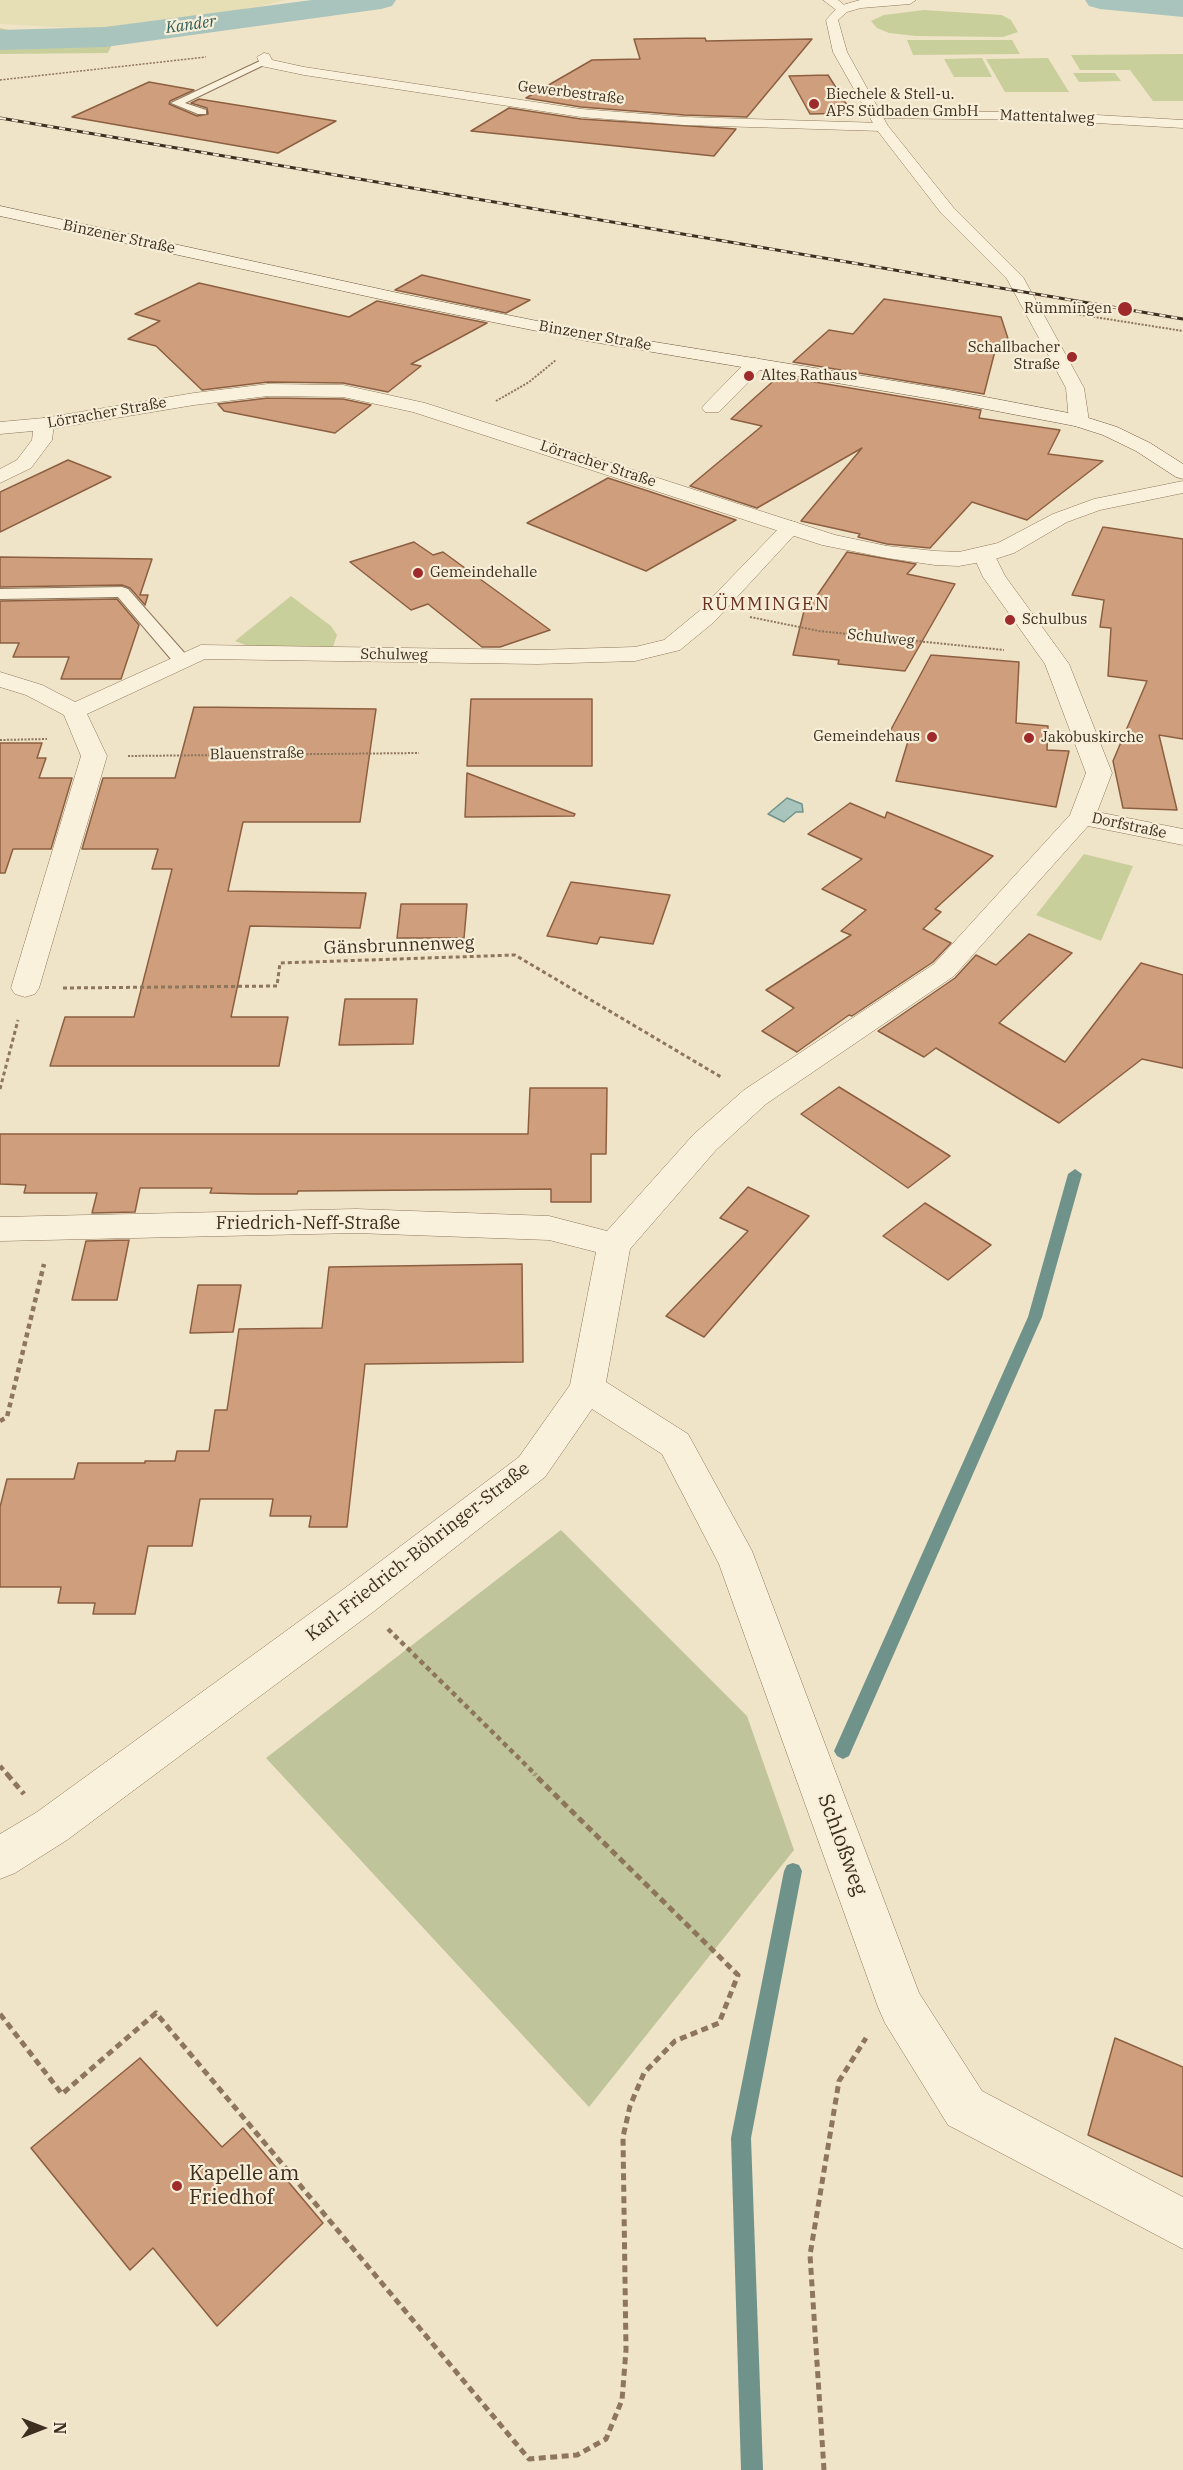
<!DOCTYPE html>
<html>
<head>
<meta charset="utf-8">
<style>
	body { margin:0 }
	#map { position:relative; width:1183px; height:2470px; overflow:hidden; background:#f0e4c8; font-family:"IBM Plex Serif",serif }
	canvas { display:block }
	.north { position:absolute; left:12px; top:2398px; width:60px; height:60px; -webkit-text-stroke:4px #f7eed8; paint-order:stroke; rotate:90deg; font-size:16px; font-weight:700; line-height:24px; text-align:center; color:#3d2e20 }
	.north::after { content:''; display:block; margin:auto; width:21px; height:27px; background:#3d2e20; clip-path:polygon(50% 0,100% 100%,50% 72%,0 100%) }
</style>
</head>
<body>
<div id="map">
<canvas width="1183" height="2470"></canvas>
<div class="north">N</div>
</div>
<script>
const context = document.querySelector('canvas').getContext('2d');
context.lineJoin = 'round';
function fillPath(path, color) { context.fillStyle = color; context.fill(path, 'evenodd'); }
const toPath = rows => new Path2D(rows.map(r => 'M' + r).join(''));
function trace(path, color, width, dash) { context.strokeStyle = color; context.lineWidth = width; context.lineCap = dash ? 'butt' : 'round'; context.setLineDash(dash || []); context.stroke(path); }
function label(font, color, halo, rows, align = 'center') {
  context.font = font + ' "IBM Plex Serif",serif'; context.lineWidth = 4.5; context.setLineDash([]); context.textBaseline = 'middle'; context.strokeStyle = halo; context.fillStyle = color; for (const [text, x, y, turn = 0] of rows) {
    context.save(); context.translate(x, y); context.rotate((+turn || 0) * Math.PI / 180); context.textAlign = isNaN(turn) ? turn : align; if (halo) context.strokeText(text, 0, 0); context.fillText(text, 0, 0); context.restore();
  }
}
const farmland = toPath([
	[0,0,285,0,222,16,90,29,0,24]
]);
const green = toPath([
	[924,10,1002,15,1011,20,1018,32,1003,37,916,36,889,33,877,28,871,21,884,15],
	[0,28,31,35,119,29,108,53,0,54],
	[907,40,1012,40,1020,54,913,55],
	[1183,54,1183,101,1153,101,1130,70,1080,70,1071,55],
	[982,58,992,77,954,77,944,59],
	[1048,58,1069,92,1005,92,986,59],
	[1073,73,1115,73,1121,81,1079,82],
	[291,596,331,626,337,635,333,647,248,646,235,641],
	[1084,854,1133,866,1101,941,1036,915]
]);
const cemetery = toPath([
	[561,1530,747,1716,794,1850,589,2107,266,1758]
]);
const water = toPath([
	[787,798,802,804,803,812,796,812,784,822,768,814,787,798]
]);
const stream = toPath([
	[1075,1169,1082,1174,1042,1317,849,1756,843,1759,837,1756,834,1751,1028,1317,1068,1174,1075,1169],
	[793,1863,799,1865,802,1871,751,2138,763,2470,741,2470,731,2138,784,1871,787,1865,793,1863]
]);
const river = toPath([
	[312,0,396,0,392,6,381,9,105,47,0,50,0,30,105,27,312,0],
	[1085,0,1183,0,1183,17,1100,9,1089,6,1085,0]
]);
const building = toPath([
	[705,38,706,41,812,39,747,117,684,115,581,107,526,98,592,60,640,59,634,39,705,38],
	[828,75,852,113,810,114,789,76,828,75],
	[149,82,194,90,170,101,169,104,197,116,208,114,207,108,191,103,199,99,336,121,278,153,72,117,149,82],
	[509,108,581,119,736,129,714,156,471,131,509,108],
	[422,275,530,300,506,313,395,290,422,275],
	[199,283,349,317,377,301,487,323,411,364,421,366,388,392,343,383,268,382,202,390,156,346,128,339,160,321,135,314,199,283],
	[884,299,1001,317,1012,351,995,351,984,394,793,362,829,330,853,334,884,299],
	[779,376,981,410,979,418,1060,430,1048,454,1103,461,1027,520,972,502,930,548,887,544,858,537,860,534,801,521,862,448,757,508,690,486,762,426,731,419,779,376],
	[268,398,343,399,371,405,335,433,224,411,218,404,268,398],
	[68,460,111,477,0,532,0,492,68,460],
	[608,478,645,490,736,520,646,571,527,523,608,478],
	[1103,527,1183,539,1183,739,1159,735,1177,810,1123,808,1113,761,1147,681,1108,676,1111,628,1100,627,1104,600,1072,595,1103,527],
	[414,542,433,555,443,552,550,630,500,647,482,647,428,604,411,610,350,562,414,542],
	[847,552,916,564,907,574,955,584,905,671,838,664,839,660,793,655,807,599,814,600,847,552],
	[0,557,152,559,140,595,148,595,145,605,130,588,122,585,0,587,0,557],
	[117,599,139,625,121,679,61,679,69,657,13,657,19,643,0,643,0,601,117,599],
	[931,655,1019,662,1016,723,1048,726,1047,750,1069,751,1056,807,896,781,909,738,888,735,931,655],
	[471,699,592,699,592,766,467,766,471,699],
	[194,707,376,709,360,822,243,822,228,891,366,893,360,928,250,926,231,1017,288,1017,279,1066,50,1066,65,1017,134,1017,172,869,152,869,158,849,82,849,103,778,175,778,194,707],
	[0,743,42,743,37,758,46,758,39,778,72,778,51,849,13,849,5,873,0,873,0,743],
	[467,773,575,814,574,816,465,817,467,773],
	[850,803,885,818,887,812,993,856,935,909,941,912,923,929,951,943,933,962,852,1016,849,1015,797,1052,762,1031,794,1008,766,990,851,935,841,931,866,910,822,889,862,859,808,834,850,803],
	[571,882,670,895,653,944,600,937,597,944,547,936,571,882],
	[401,904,467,904,464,938,397,938,401,904],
	[1029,934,1072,953,999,1023,1065,1062,1141,963,1183,975,1183,1068,1142,1059,1059,1123,936,1048,924,1057,878,1031,955,978,976,955,996,965,1029,934],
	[345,999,417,999,413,1044,339,1045,345,999],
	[839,1087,899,1124,950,1156,908,1188,801,1114,839,1087],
	[530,1088,607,1088,606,1154,591,1154,591,1202,551,1202,551,1189,298,1191,297,1194,253,1194,210,1193,212,1188,140,1188,135,1212,92,1213,97,1193,24,1193,26,1185,0,1184,0,1134,528,1134,530,1088],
	[748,1187,809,1216,704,1337,666,1316,748,1231,720,1218,748,1187],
	[925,1203,991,1245,948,1280,883,1236,925,1203],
	[129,1240,117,1300,72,1300,86,1241,129,1240],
	[522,1264,523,1362,365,1364,347,1527,309,1527,311,1516,270,1516,273,1499,200,1499,192,1546,148,1546,135,1614,93,1614,95,1603,58,1603,61,1587,0,1587,0,1507,7,1479,74,1479,78,1463,145,1463,145,1461,175,1461,177,1451,209,1451,215,1410,227,1410,239,1329,322,1328,329,1267,522,1264],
	[198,1285,241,1285,233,1332,190,1333,198,1285],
	[1115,2038,1183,2067,1183,2177,1088,2135,1115,2038],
	[140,2058,222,2147,243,2128,323,2223,217,2326,153,2248,130,2270,31,2148,140,2058]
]);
const pathFar4 = toPath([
	[0,80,206,57]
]);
const pathFar3 = toPath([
	[1069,313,1183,331],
	[496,401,529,382,556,360],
	[750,617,819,631,1004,650],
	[0,740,47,739],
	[128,756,419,753]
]);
const pathFar2 = toPath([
	[63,988,277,986,280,963,515,955,721,1077],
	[0,1089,18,1020]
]);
const pathFar1 = toPath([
	[0,1421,7,1417,44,1264],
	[388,1629,536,1775],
	[0,1766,8,1775]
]);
const path = toPath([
	[7,1774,24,1794],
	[0,2014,62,2094,156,2013,529,2459,577,2455,606,2439,622,2400,626,2350,623,2137,630,2106,644,2073,675,2041,719,2023,738,1975,534,1774],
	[824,2470,810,2255,839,2081,866,2038]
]);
const service = toPath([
	[262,60,270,62,185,103,206,110,206,114,198,114,171,103,262,60],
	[122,587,128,589,188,657,191,661,188,665,176,665,118,597,0,599,0,589,122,587]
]);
const minor = toPath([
	[823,0,838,0,849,9,843,13,839,12,823,0],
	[264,53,269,54,272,60,304,67,581,109,684,117,882,123,889,127,882,131,684,125,581,117,304,75,261,66,257,57,264,53],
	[876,111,1044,112,1183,120,1183,128,1044,120,871,118,869,115,871,112,876,111],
	[755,358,762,360,764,364,762,368,719,412,705,412,702,408,705,404,748,360,755,358],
	[44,418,51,420,54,424,52,440,31,468,0,483,0,469,17,460,32,440,34,424,37,420,44,418],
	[791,521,798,523,802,527,798,531,714,622,680,650,635,661,537,664,205,659,87,714,107,756,39,988,35,994,25,997,15,994,11,988,81,756,64,715,26,695,0,687,0,672,42,685,75,702,201,645,537,650,635,647,664,640,698,612,784,523,791,521],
	[984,549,992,550,1005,576,1069,664,1112,773,1097,812,1183,829,1183,845,1088,826,954,976,766,1104,716,1150,630,1249,606,1382,688,1434,752,1551,919,1993,982,2091,1183,2197,1183,2249,948,2125,885,2023,878,2007,719,1564,662,1454,592,1409,545,1477,373,1612,67,1840,15,1873,0,1879,0,1834,37,1812,99,1767,345,1588,519,1457,570,1385,596,1252,549,1240,356,1233,0,1241,0,1217,356,1209,549,1216,607,1231,694,1134,744,1090,934,964,1070,815,1086,773,1045,664,983,577,973,555,976,550,984,549]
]);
const tertiary = toPath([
	[860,0,916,0,910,4,861,8,847,12,838,20,847,52,888,126,953,207,1023,277,1084,388,1089,421,1086,425,1079,427,1072,425,1069,421,1066,388,1007,279,941,213,877,130,833,52,826,20,839,6,860,0],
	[268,384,343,385,425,403,835,535,887,546,935,551,959,552,998,543,1053,514,1094,499,1183,481,1183,493,1100,510,1067,522,1014,553,992,560,959,566,935,565,887,558,822,545,413,412,343,397,268,396,194,405,44,430,0,434,0,422,44,418,194,393,268,384]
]);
const secondary = toPath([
	[0,206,398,293,587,331,944,389,1079,415,1117,427,1150,443,1183,464,1183,479,1176,477,1136,451,1103,435,1075,426,944,401,587,341,398,303,0,216,0,206]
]);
const rail = toPath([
	[0,118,1183,319]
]);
const markers = [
	[814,104,6,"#9e2a2b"],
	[1125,309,8,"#9e2a2b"],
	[1072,357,6,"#9e2a2b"],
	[749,376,6,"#9e2a2b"],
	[418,573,6,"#9e2a2b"],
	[1010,620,6,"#9e2a2b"],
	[932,737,6,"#9e2a2b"],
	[1029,738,6,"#9e2a2b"],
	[177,2186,6,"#9e2a2b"]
];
const farStreetnames = [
	["Gewerbestraße",571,93,7],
	["Mattentalweg",1047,117,2],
	["Binzener Straße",119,237,12],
	["Binzener Straße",595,336,10],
	["Lörracher Straße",107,413,-10],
	["Lörracher Straße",598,464,18],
	["Schulweg",881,638,6],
	["Schulweg",394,655,1],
	["Blauenstraße",257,754,-1],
	["Dorfstraße",1129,826,12]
];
const farPoinames = [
	["Biechele & Stell-u.",826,95],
	["APS Südbaden GmbH",826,112],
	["Rümmingen",1112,309,"right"],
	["Schallbacher",1060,348,"right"],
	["Straße",1060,365,"right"],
	["Altes Rathaus",761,376],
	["Gemeindehalle",430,573],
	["Schulbus",1022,620],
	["Gemeindehaus",920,737,"right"],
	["Jakobuskirche",1041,738]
];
const farWaternames = [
	["Kander",191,25,-8]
];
const farQuarternames = [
	["RÜMMINGEN",766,605]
];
const streetNames = [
	["Gänsbrunnenweg",399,946,-2],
	["Friedrich-Neff-Straße",308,1224],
	["Karl-Friedrich-Böhringer-Straße",418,1552,-38]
];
const nearStreetnames = [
	["Schloßweg",842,1845,70]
];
const nearPoinames = [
	["Kapelle am",189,2174],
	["Friedhof",189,2198]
];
fillPath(farmland, '#e6deb5');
fillPath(green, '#c9cf9b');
fillPath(cemetery, '#bfc49a');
fillPath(water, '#a9c4bc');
trace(water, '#6f938a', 1.5);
fillPath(stream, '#6f938a');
fillPath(river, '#a9c4bc');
fillPath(building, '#cf9f7d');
trace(building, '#8d5f41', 1.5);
trace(service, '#8d765c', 2);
trace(minor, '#8d765c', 1);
trace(tertiary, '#8d765c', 1);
trace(secondary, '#6f573f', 1);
trace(pathFar4, '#8d765c', 1.5, [2, 1.5]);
trace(pathFar3, '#8d765c', 2, [2, 1.5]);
trace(pathFar2, '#8d765c', 3, [4, 3]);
trace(pathFar1, '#8d765c', 4.5, [5, 4]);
trace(path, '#8d765c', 5, [7, 4.5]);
fillPath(service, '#faf1dc');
fillPath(minor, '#faf1dc');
fillPath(tertiary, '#faf1dc');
fillPath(secondary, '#faf1dc');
trace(rail, '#3d2e20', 3);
trace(rail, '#f7eed8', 2, [6]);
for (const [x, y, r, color] of markers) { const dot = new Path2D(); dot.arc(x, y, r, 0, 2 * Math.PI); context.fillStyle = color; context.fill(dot); trace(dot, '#f7eed8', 2); }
label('15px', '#3d2e20', '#f7eed8', farStreetnames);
label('15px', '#3d2e20', '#f7eed8', farPoinames, 'left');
label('italic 16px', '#2f5d5a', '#f7eed8', farWaternames);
context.letterSpacing = '1.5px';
label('18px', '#6b2e1e', '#f7eed8', farQuarternames);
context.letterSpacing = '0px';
label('18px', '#3d2e20', '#f7eed8', streetNames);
label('21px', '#3d2e20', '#f7eed8', nearStreetnames);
label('21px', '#3d2e20', '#f7eed8', nearPoinames, 'left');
</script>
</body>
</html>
